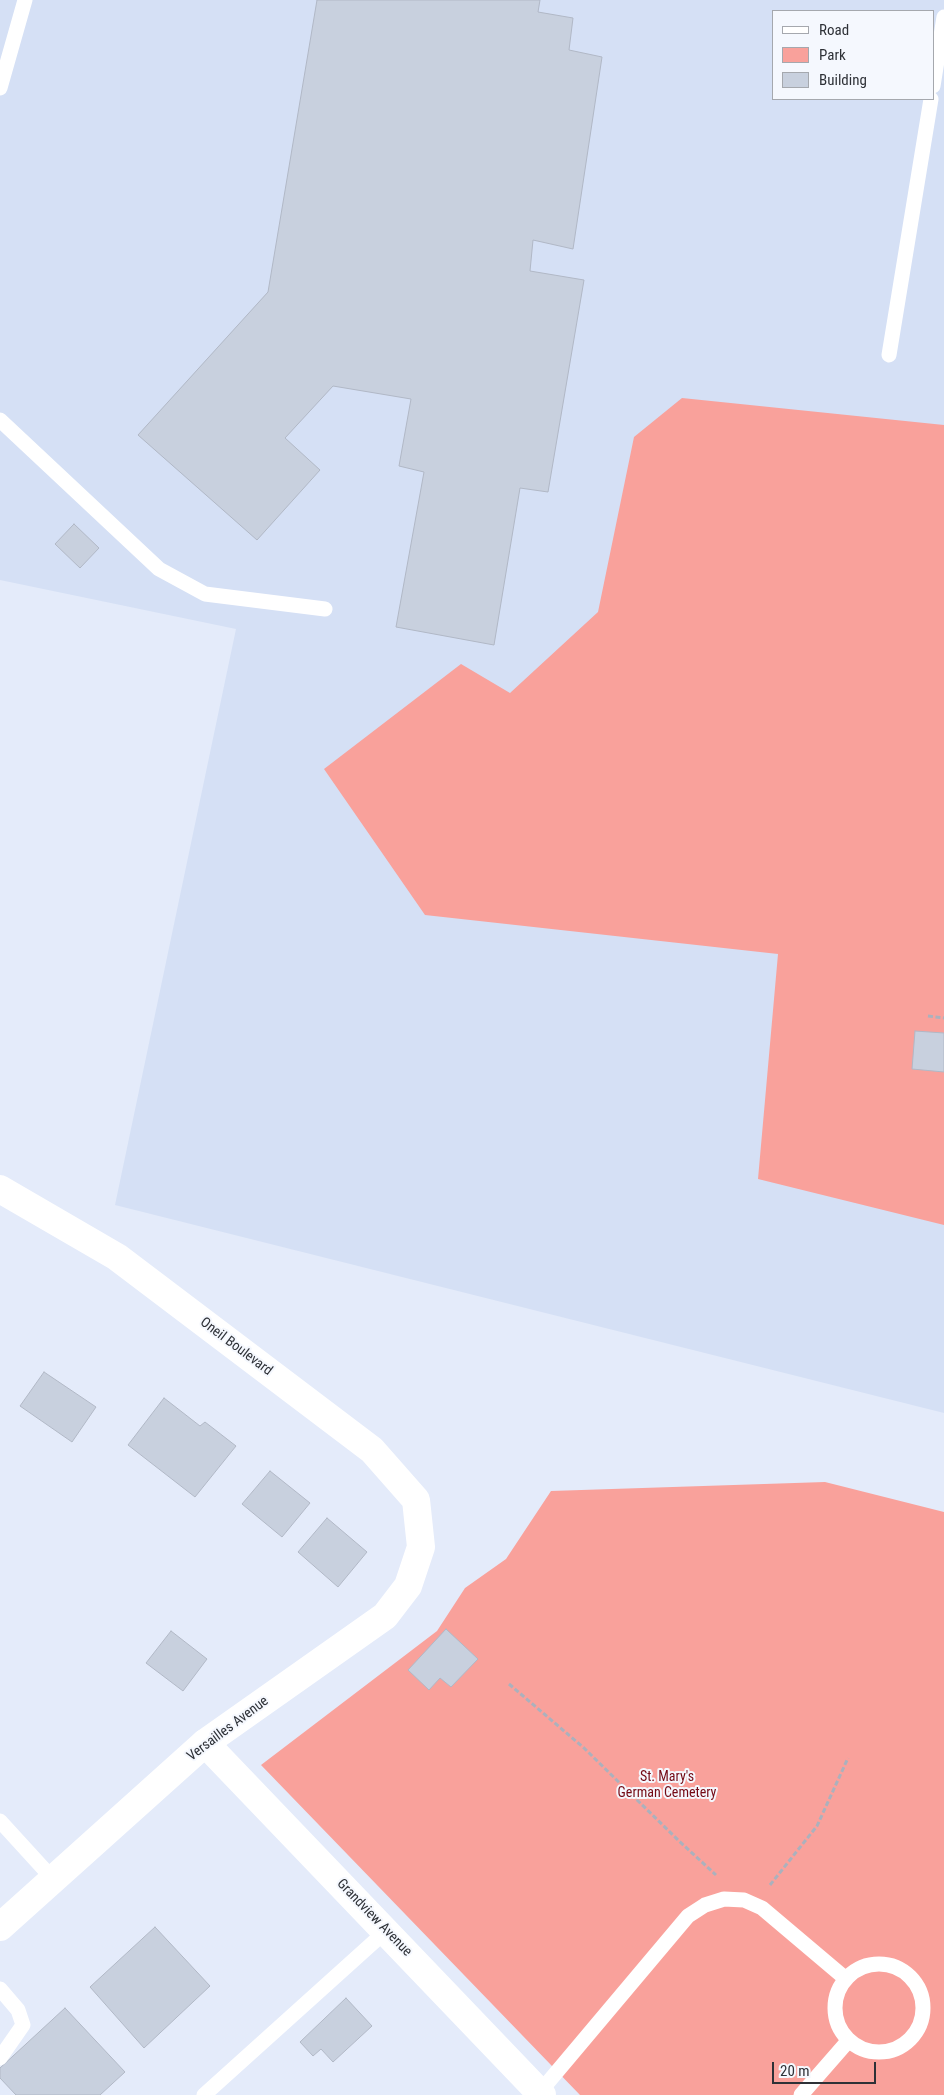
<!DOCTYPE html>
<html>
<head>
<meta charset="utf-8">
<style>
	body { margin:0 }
	#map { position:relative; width:944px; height:2095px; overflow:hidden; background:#e4ebfa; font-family:"Roboto Condensed",sans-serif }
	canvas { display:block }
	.legend { position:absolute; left:772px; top:10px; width:162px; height:90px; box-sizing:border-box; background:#f5f8fe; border:1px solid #a5a8ae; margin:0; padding:6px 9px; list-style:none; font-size:15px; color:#2e3137 }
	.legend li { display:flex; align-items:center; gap:10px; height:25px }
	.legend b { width:25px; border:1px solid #a5a8ae }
	.scale { position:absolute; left:772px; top:2062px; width:104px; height:22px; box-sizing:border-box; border:2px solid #2e3137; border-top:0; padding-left:6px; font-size:15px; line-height:18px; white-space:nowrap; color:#2e3137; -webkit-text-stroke:4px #f5f8fe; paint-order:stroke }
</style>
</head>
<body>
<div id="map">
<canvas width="944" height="2095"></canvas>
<ul class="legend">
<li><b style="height:6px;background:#fff"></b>Road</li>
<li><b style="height:14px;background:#f9a19b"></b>Park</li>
<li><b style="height:14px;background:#c8d0de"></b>Building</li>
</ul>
<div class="scale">20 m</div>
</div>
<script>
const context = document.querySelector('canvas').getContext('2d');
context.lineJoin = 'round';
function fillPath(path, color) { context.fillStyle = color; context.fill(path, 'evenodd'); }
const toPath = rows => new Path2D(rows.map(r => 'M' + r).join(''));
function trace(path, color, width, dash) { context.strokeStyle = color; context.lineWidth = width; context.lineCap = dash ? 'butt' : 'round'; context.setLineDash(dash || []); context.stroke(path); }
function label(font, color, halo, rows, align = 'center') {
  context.font = font + ' "Roboto Condensed",sans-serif'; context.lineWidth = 4; context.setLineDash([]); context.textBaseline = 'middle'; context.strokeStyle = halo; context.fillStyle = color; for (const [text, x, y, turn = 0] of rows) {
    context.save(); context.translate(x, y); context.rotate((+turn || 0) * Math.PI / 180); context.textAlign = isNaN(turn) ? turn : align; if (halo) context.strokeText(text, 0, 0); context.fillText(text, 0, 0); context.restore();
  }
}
const built = toPath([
	[0,0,944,0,944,1413,115,1205,236,629,0,580],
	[773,11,933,11,933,99,773,99]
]);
const green = toPath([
	[682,398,944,425,944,1225,758,1179,778,954,425,915,324,769,461,664,510,693,598,612,634,437],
	[825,1482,944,1512,944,2095,580,2095,261,1765,437,1631,465,1588,506,1559,551,1491]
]);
const building = toPath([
	[317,0,540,0,538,12,573,18,569,50,602,57,573,249,533,240,530,271,584,280,548,492,520,488,494,645,396,627,424,472,399,466,411,399,333,386,285,438,320,470,257,540,138,435,268,292,317,0],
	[74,524,99,548,80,568,55,544,74,524],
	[915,1031,944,1033,944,1072,912,1069,915,1031],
	[44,1372,96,1407,72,1442,20,1406,44,1372],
	[164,1398,200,1426,205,1422,236,1446,195,1497,128,1445,164,1398],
	[270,1471,310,1503,282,1537,242,1504,270,1471],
	[327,1518,367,1552,338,1587,298,1552,327,1518],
	[446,1629,478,1659,451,1687,440,1678,429,1690,408,1670,446,1629],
	[171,1631,207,1659,183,1691,146,1663,171,1631],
	[155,1927,210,1986,144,2048,90,1987,155,1927],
	[346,1998,372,2026,333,2062,321,2049,313,2056,300,2042,346,1998],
	[65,2008,125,2072,100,2095,16,2095,0,2078,0,2068,65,2008]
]);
const path = toPath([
	[928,1016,944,1018],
	[509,1684,584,1748,679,1841,716,1875],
	[770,1885,817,1826,848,1758]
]);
const lane = toPath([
	[933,86,944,17],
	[0,88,25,0],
	[889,355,931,99],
	[0,420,159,569,205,594,325,609],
	[0,1821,53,1879],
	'835 2008a44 44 0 1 1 88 0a44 44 0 1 1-88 0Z',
	[0,1989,18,2010,23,2025,0,2058],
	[539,2093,688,1916,705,1905,724,1899,744,1900,762,1908,846,1979],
	[204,2095,386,1931],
	[801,2095,849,2040]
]);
const street = toPath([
	[205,1743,542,2095]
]);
const secondary = toPath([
	[0,1189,117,1257,372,1450,416,1500,421,1547,408,1586,385,1616,205,1743,0,1927]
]);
const streetNames = [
	["Oneil Boulevard",236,1347,37],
	["Versailles Avenue",228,1729,-37],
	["Grandview Avenue",374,1918,46]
];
const parkNames = [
	["St. Mary's",667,1777],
	["German Cemetery",667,1793]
];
fillPath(built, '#d5e0f5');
fillPath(green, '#f9a19b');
fillPath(building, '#c8d0de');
trace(building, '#b1b8c6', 1);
trace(path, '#abb1bd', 3, [5, 2.5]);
trace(lane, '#fff', 15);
trace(street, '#fff', 28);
trace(secondary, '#fff', 28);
label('14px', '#2e3137', '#f5f8fe', streetNames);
label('14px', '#740a15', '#f5f8fe', parkNames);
</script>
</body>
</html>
